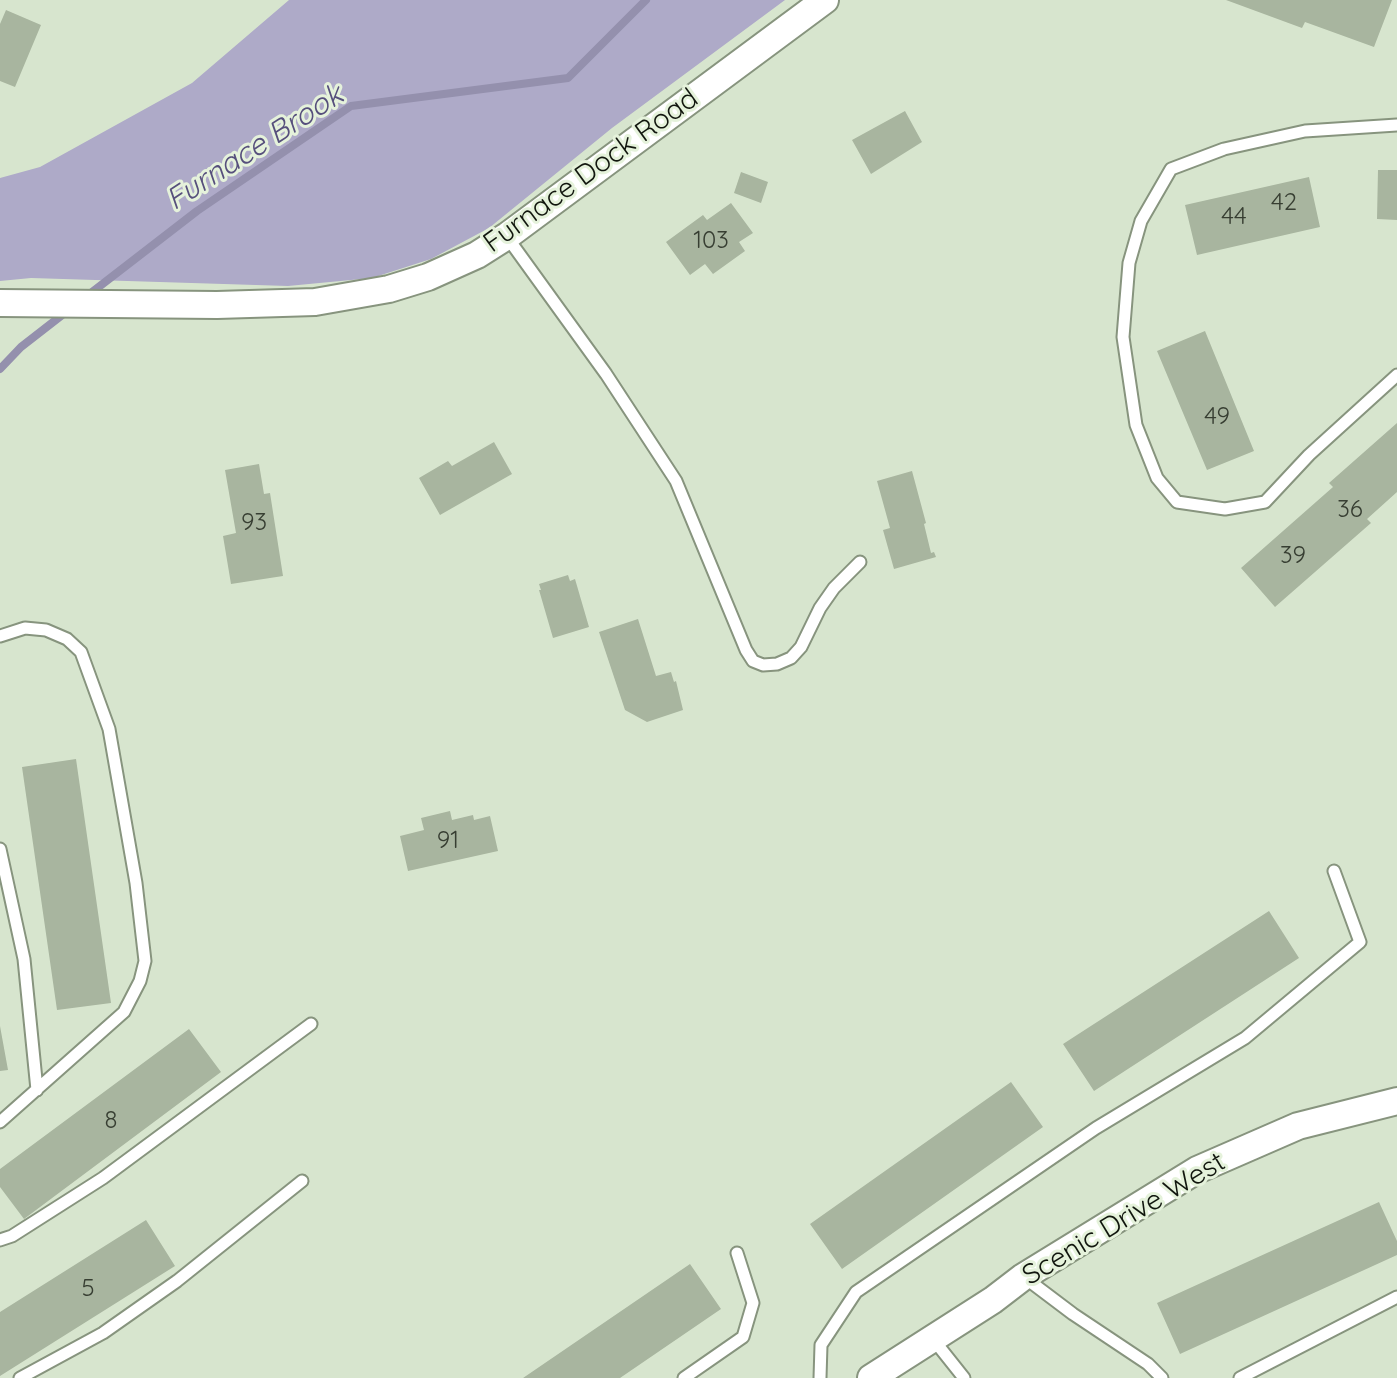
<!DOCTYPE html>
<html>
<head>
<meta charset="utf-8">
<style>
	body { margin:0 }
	canvas { display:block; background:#d7e5ce }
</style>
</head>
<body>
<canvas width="1397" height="1378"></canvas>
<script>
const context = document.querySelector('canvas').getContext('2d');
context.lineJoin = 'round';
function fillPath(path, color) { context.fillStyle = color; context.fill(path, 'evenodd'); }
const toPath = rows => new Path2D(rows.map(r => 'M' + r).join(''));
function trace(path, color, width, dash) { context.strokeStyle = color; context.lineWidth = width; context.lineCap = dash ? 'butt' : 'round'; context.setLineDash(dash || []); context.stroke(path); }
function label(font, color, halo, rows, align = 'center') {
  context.font = font + ' Quicksand,sans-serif'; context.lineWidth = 6; context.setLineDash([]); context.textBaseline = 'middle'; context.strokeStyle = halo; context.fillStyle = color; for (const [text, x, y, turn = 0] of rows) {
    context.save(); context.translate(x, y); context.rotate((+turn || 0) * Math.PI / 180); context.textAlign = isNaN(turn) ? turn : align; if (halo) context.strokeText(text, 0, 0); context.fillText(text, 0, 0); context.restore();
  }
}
const forest = toPath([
	[289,0,785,0,612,128,489,228,431,259,372,278,288,286,31,278,0,281,0,178,40,167,192,83]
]);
const stream = toPath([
	[87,296,197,211,351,106,568,78,646,0],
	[0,369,21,347,66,312]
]);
const building = toPath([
	[1226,0,1392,0,1374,47,1305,22,1302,28],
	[6,10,41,25,15,87,0,81,0,24],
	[905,111,922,142,871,174,852,140],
	[1378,170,1397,170,1397,220,1377,219],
	[741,172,768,182,761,203,734,193],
	[1309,177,1320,227,1197,255,1185,205],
	[731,203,753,233,739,242,745,251,713,274,705,264,690,275,666,242,703,215,707,220],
	[1205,331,1254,451,1207,470,1157,351],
	[1397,423,1397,492,1367,519,1371,523,1275,607,1241,568,1333,487,1329,483],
	[494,442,512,474,440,515,419,478,448,461,452,466],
	[259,464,264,494,270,493,283,576,231,584,223,536,236,533,225,470],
	[912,471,926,523,924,524,931,553,934,552,936,557,894,569,883,530,890,528,877,481],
	[568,575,570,581,575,579,589,627,553,638,539,590,541,590,539,584],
	[638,619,656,676,671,672,674,682,676,681,683,710,647,722,625,710,599,632],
	[76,759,111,1003,57,1010,22,767],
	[450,811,452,820,473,815,474,820,490,816,498,851,408,871,400,836,424,830,421,818],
	[1269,911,1299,958,1094,1091,1063,1044],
	[0,1026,8,1070,0,1071],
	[189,1029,221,1072,24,1219,0,1187,0,1169],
	[1011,1082,1043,1127,842,1269,810,1224],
	[1379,1202,1397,1241,1397,1255,1180,1354,1157,1303],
	[146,1220,175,1266,0,1376,0,1312],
	[690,1264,721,1309,620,1378,523,1378]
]);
const service = toPath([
	[1397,125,1305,131,1224,149,1171,169,1141,221,1129,263,1123,337,1136,425,1157,478,1177,502,1225,509,1265,502,1309,455,1397,375],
	[507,237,606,374,676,481,746,650,753,661,763,665,777,664,791,658,801,647,820,608,834,588,860,562],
	[0,636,25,628,46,630,67,639,81,652,109,729,136,883,145,961,140,981,124,1012,0,1122],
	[0,849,24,959,37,1090],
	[0,1240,12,1236,103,1178,311,1024],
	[1024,1277,1073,1314,1148,1364,1162,1378],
	[933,1339,964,1378],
	[20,1378,103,1333,177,1281,302,1181],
	[684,1378,743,1337,753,1303,737,1253],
	[820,1378,821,1345,856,1292,1096,1128,1245,1038,1360,942,1334,871],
	[1240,1378,1397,1297]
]);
const tertiary = toPath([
	[0,303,217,305,315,302,389,289,428,277,477,255,507,236,825,0],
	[871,1378,993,1300,1023,1277,1197,1170,1298,1126,1397,1101]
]);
const numberNames = [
	["42",1284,203],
	["44",1234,217],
	["103",711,241],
	["49",1217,417],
	["36",1350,510],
	["93",254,523],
	["39",1293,556],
	["91",448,841],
	["8",111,1121],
	["5",88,1289]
];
const streetNames = [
	["Furnace Dock Road",591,171,-36],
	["Scenic Drive West",1124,1219,-31]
];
const waterNames = [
	["Furnace Brook",255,148,-33]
];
fillPath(forest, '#aeaac8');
trace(stream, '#9490ad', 8);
fillPath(building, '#a8b59f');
trace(service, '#87947e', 15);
trace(tertiary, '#87947e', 30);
trace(service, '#fff', 11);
trace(tertiary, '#fff', 26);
label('24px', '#373e32', null, numberNames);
label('28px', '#11160e', '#e5f2db', streetNames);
label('italic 30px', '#564f7c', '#e5f2db', waterNames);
</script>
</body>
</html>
